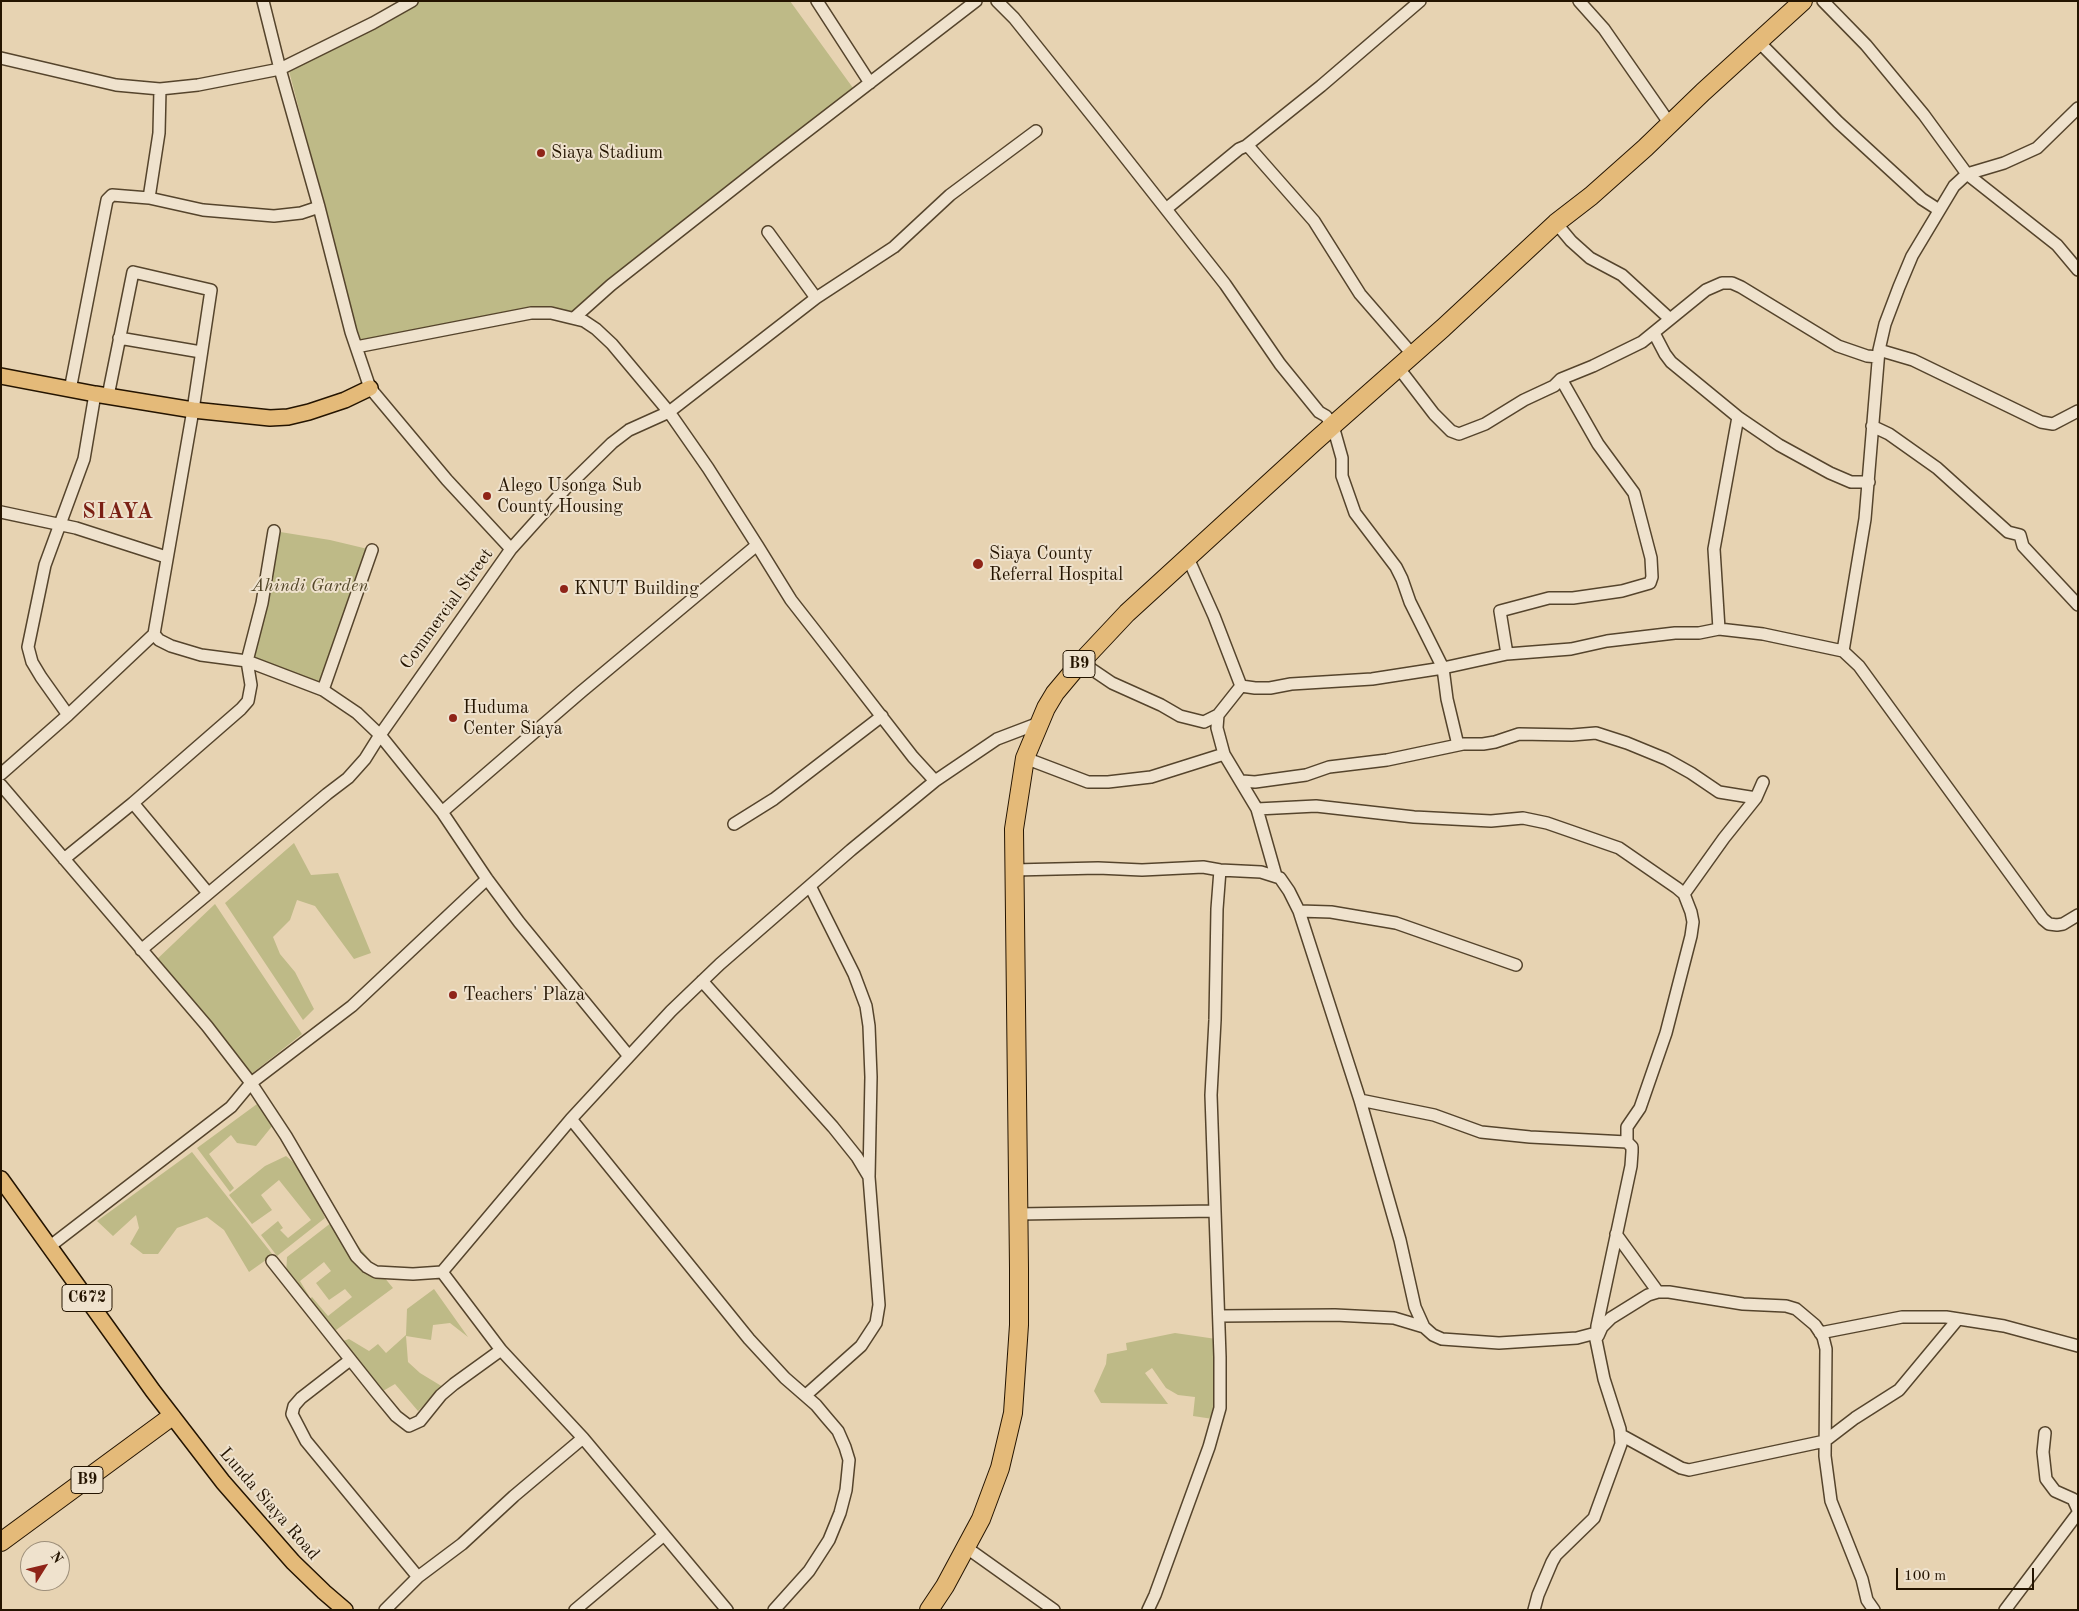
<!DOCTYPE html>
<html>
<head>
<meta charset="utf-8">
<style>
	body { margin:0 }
	#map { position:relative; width:2079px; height:1611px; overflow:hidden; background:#e7d3b2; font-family:"Old Standard TT",serif }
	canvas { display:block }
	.frame { position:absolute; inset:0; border:2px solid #241400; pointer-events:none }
	.north { position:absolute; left:20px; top:1541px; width:50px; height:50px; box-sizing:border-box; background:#efe2cd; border:1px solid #9e907b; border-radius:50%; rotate:54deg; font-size:14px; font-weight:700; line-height:20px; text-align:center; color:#241400 }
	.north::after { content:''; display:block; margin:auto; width:18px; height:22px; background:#8f2418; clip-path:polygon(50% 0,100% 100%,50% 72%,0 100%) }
	.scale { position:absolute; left:1896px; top:1568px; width:138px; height:22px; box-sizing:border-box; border:2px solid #241400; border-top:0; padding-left:6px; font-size:15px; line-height:18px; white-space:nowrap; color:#241400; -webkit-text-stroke:4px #efe2cd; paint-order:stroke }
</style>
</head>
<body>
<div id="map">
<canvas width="2079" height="1611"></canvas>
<div class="frame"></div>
<div class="north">N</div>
<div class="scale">100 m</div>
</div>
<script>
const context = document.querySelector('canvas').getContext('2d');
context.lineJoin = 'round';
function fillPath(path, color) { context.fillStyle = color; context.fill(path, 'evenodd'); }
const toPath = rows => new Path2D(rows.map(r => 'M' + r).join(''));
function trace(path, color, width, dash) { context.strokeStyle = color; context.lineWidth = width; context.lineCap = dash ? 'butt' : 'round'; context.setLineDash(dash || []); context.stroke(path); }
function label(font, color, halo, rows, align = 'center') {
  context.font = font + ' "Old Standard TT",serif'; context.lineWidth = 4; context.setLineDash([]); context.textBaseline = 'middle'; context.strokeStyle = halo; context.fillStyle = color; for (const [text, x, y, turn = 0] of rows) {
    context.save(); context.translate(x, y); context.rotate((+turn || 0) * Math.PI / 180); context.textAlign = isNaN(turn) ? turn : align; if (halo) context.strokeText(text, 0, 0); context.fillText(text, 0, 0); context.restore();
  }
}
const green = toPath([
	[419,1,790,1,853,88,689,219,574,318,526,310,361,346,289,71,382,24],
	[274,531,330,540,372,550,325,684,247,661],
	[294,843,311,875,338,873,371,953,354,959,315,906,297,900,290,920,273,937,280,954,295,972,314,1009,303,1020,225,903],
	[215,904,302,1034,250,1075,153,963],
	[257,1104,273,1125,256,1146,237,1143,231,1135,209,1154,234,1188,230,1192,197,1148],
	[192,1152,273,1255,249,1272,224,1230,207,1217,177,1228,158,1254,143,1254,130,1244,139,1228,136,1215,113,1236,97,1221],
	[286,1156,304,1171,325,1218,277,1256,261,1235,278,1221,283,1228,280,1230,288,1238,311,1220,279,1180,261,1195,272,1210,252,1224,229,1195,265,1166],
	[336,1219,393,1288,332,1333,308,1301,312,1297,328,1316,352,1297,345,1289,329,1300,316,1283,331,1271,324,1262,300,1281,309,1296,306,1299,286,1275,287,1257],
	[434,1289,468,1337,450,1323,433,1325,431,1340,406,1336,408,1362,420,1373,443,1387,418,1411,395,1384,383,1391,343,1341,349,1339,369,1351,378,1344,386,1353,406,1335,407,1309],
	[1175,1333,1223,1340,1213,1419,1193,1416,1195,1397,1178,1395,1166,1388,1152,1368,1145,1373,1168,1404,1101,1403,1094,1391,1106,1364,1107,1354,1127,1350,1126,1343]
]);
const minor = toPath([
	[263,1,280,69,319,207,351,332,370,388,447,480,511,549,380,735,442,812,487,879,519,922,628,1055],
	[817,1,870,83],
	[997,1,1014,18,1102,128,1225,284,1280,364,1319,412,1326,416,1333,426,1342,458,1342,476,1355,513,1396,567,1402,579,1410,602,1443,668,1447,699,1458,745],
	[1579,1,1604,29,1670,124],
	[1823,1,1866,45,1924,115,1967,174,2057,245,2078,270],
	[1759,42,1838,122,1922,199,1939,210],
	[1,58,116,85,160,89,198,85,280,69,373,23,412,1],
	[1246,146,1321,86,1420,1],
	[149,198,203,210,274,216,301,213,319,207],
	[1166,209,1239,149,1246,146,1249,147,1314,221,1360,294,1412,354],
	[1556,223,1571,241,1590,258,1622,275,1670,319],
	[816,298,894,247,950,195,1036,131],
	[574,318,611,285,771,159,976,1],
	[1654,333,1665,354,1671,362,1738,417,1779,445,1830,473,1851,482,1869,482],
	[119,338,201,352],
	[356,347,531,313,551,313,584,321,596,329,612,344,669,412,708,468,757,545],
	[1879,350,1913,360,2041,422,2053,424,2078,411],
	[1398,367,1434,414,1451,431,1459,434,1485,424,1524,400,1554,386,1561,379,1593,366,1642,342,1706,290,1722,283,1732,283,1741,287,1838,346,1867,356,1878,357],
	[70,390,107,200,112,195,149,198,159,133,160,89],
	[108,396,133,272,211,290,193,410,154,634,159,640,171,646,201,655,247,661,323,690,357,713,380,735,365,759,348,778,327,794,141,950],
	[1872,426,1889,434,1937,468,2008,532,2020,535,2023,546,2078,605],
	[1,512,76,528,166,557],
	[511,549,565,489,612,443,629,430,669,412,816,298,768,232],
	[1188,558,1214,616,1241,686],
	[1719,629,1714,549,1738,417],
	[1843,651,1865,519,1879,350,1885,324,1899,287,1912,256,1954,186,1967,174,2004,163,2037,148,2078,108],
	[1507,654,1500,611,1549,598,1573,598,1622,591,1650,583,1652,577,1651,558,1634,493,1598,444,1561,379],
	[1081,662,1112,683,1161,705,1180,716,1204,722,1218,715],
	[323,690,372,550],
	[68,715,41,677,32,662,28,647,45,565,84,459,95,394],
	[1025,758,1088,782,1108,782,1151,777,1224,754],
	[1,774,68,715,154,634],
	[1242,781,1255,782,1306,775,1329,767,1387,760,1463,744,1483,744,1495,742,1519,734,1572,735,1596,733,1627,743,1666,759,1691,773,1719,792,1756,798],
	[1,785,207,1026,251,1083,286,1136,356,1256,367,1267,376,1272,413,1274,442,1272,571,1119,671,1011,720,964,851,850,935,781],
	[133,803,208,893],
	[1257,809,1316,806,1414,817,1491,821,1523,818,1547,823,1619,848,1677,888,1684,894,1691,912,1693,922,1691,936,1666,1033,1640,1108,1627,1127,1627,1142,1632,1147,1632,1152,1631,1166,1597,1326,1596,1340,1604,1379,1620,1429,1621,1444,1594,1518,1556,1555,1552,1562,1538,1595,1534,1610],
	[442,812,581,692,757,545,791,600,816,632,913,757,935,781,997,739,1039,723],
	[734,824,774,799,882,716],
	[64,859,133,803,241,709,248,701,251,685,247,661,262,603,274,531],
	[1014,870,1098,868,1142,870,1203,867,1220,870,1261,872,1280,878,1289,891,1299,911,1360,1100,1400,1240,1415,1307,1424,1327,1433,1335,1442,1339,1499,1343,1577,1338,1596,1333],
	[1276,876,1257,809,1224,754,1217,728,1218,715,1241,686,1255,688,1270,688,1291,684,1372,679,1443,668,1507,654,1571,649,1607,641,1675,633,1699,633,1719,629,1763,634,1843,651,1859,666,2043,919,2049,924,2057,925,2063,924,2078,915],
	[1684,894,1724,838,1756,798,1763,782],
	[1299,911,1331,912,1396,923,1516,965],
	[702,981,833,1127,857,1157,869,1177],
	[1360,1100,1434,1115,1481,1132,1530,1137,1627,1142],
	[571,1119,749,1339,785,1378,816,1405,826,1417,838,1431,845,1447,849,1460,846,1490,840,1513,829,1540,809,1571,774,1610],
	[1018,1214,1215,1211],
	[1616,1234,1658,1292],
	[49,1247,231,1107,251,1083,352,1006,487,879],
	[272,1261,377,1393,396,1416,409,1426,420,1421,441,1395,454,1384,501,1350],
	[442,1272,501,1350,583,1438,727,1610],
	[1219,1316,1335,1315,1394,1318,1424,1327],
	[1820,1333,1902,1317,1946,1317,2004,1326,2078,1346],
	[1598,1336,1602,1327,1611,1318,1648,1295,1658,1292,1669,1292,1743,1304,1786,1306,1796,1309,1815,1325,1823,1337,1826,1349,1825,1456,1831,1501,1862,1579,1867,1600,1874,1610],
	[350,1360,301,1398,294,1406,292,1414,294,1418,306,1441,418,1577],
	[806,1395,861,1346,876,1323,879,1305,869,1177,871,1077,869,1026,866,1006,854,974,810,886],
	[2045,1433,2043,1452,2046,1479,2055,1491,2073,1499,2078,1510],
	[1621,1435,1681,1468,1689,1470,1825,1441,1855,1418,1899,1390,1958,1319],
	[967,1548,1054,1610],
	[385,1610,418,1577,462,1544,514,1496,583,1438],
	[575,1610,664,1535],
	[1148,1610,1155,1595,1209,1447,1220,1408,1220,1357,1211,1095,1215,1020,1217,909,1220,870],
	[2005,1610,2078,1513]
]);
const major = toPath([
	[1,376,95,394,193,410,270,418,288,417,309,412,345,400,370,388],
	[1,1179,153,1391,223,1482,293,1562,324,1592,345,1610]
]);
const highway = toPath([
	[1,1542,171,1417],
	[929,1610,945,1586,981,1519,1000,1468,1013,1413,1019,1325,1019,1268,1014,829,1025,758,1046,708,1055,693,1081,662,1127,613,1314,442,1443,328,1556,223,1591,196,1645,148,1703,92,1803,1]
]);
const markers = [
	[541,153,5,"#8f2418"],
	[487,496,5,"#8f2418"],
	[978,564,6,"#8f2418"],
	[564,589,5,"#8f2418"],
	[453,718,5,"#8f2418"],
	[453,995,5,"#8f2418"]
];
const shields = [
	[1079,664,32],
	[87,1298,50],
	[87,1480,32]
];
const shieldNames = [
	["B9",1079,664],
	["C672",87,1298],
	["B9",87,1480]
];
const poiNames = [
	["Siaya Stadium",551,153],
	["Alego Usonga Sub",497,486],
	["County Housing",497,507],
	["Siaya County",989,554],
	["Referral Hospital",989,575],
	["KNUT Building",574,589],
	["Huduma",463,708],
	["Center Siaya",463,729],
	["Teachers' Plaza",463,995]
];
const parkNames = [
	["Ahindi Garden",310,586]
];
const streetNames = [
	["Commercial Street",447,609,-54],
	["Lunda Siaya Road",269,1504,49]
];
const districtNames = [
	["SIAYA",118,512]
];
fillPath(green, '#beba87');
trace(minor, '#55442c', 14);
trace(major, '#241400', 18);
trace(highway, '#241400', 20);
trace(minor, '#efe2cd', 11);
trace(major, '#e4ba79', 15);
trace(highway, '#e4ba79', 18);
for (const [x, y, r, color] of markers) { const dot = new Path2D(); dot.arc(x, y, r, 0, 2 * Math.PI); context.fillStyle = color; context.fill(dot); trace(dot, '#efe2cd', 2); }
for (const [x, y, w] of shields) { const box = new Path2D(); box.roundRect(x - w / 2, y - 13.5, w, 27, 4); context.fillStyle = '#efe2cd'; context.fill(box); trace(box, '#241400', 1); }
label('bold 16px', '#241400', null, shieldNames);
label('18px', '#241400', '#efe2cd', poiNames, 'left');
label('italic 18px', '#524628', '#efe2cd', parkNames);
label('18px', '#241400', '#efe2cd', streetNames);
context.letterSpacing = '1px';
label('bold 22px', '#7a1f14', '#efe2cd', districtNames);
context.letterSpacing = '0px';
</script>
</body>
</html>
